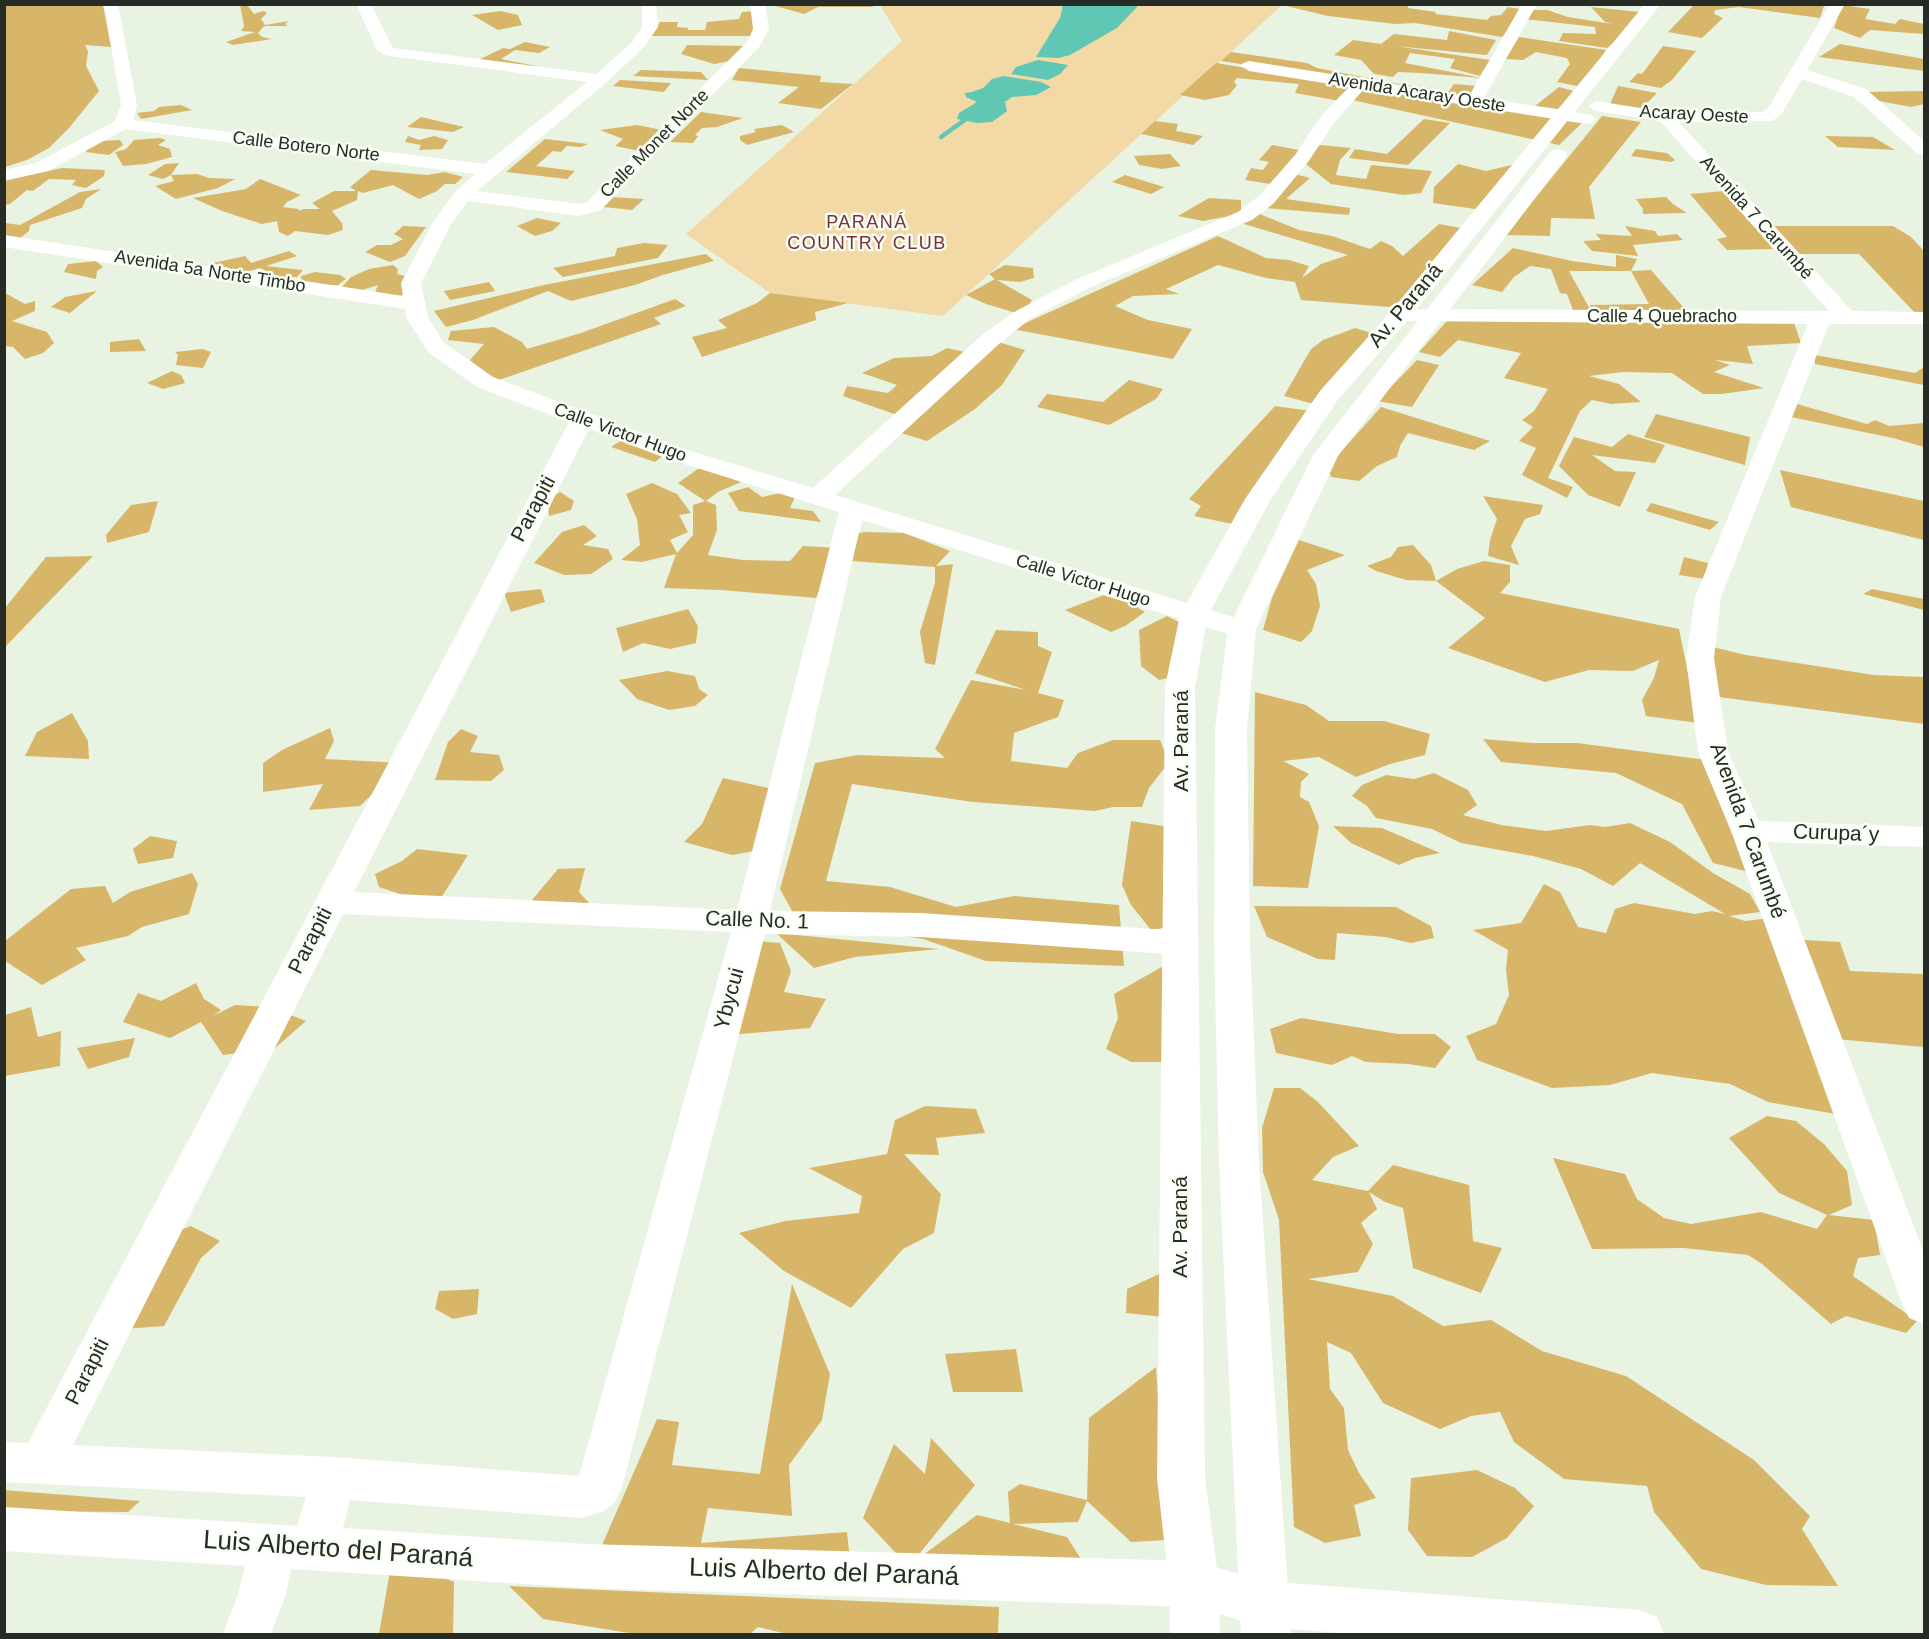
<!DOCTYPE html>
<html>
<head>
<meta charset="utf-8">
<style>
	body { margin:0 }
	#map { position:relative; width:1929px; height:1639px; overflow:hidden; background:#e9f3e2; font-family:Helvetica,sans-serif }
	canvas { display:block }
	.frame { position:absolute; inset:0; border:6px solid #272b25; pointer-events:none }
</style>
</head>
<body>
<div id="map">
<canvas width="1929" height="1639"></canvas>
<div class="frame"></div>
</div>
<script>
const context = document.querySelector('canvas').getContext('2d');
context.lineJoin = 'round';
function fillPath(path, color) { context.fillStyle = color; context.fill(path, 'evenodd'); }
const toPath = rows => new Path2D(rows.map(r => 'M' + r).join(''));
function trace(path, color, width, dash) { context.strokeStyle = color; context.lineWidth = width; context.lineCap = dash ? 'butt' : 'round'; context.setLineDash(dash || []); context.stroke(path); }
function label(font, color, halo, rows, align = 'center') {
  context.font = font + ' Helvetica,sans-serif'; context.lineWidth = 5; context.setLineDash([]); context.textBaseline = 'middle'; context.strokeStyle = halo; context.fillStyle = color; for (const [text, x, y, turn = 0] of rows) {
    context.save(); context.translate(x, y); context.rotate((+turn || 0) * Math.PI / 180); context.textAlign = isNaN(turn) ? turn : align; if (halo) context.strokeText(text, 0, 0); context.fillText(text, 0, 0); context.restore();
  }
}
const green = toPath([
	[880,5,1282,5,943,316,770,293,686,234,902,41]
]);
const forest = toPath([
	[5,4,103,5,111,47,85,45,88,51,86,66,99,91,69,128,49,148,27,160,5,167],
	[871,4,873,7,818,7,804,14,772,5],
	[1815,4,1824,6,1820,18,1739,7,1715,10,1714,14,1723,18,1702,38,1668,32,1694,5],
	[240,5,247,5,254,14,263,11,267,13,261,19,265,25,289,21,285,24,288,26,264,26,258,33,262,37,272,39,233,45,226,42,255,32,241,31,244,26],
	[1282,5,1408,5,1408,8,1436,12,1435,14,1487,20,1491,16,1501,15,1508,7,1520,9,1513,25,1502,37,1415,23,1395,24,1328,16],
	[1842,5,1870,9,1865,19,1895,24,1900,19,1924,24,1924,34,1870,30,1860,38,1834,28],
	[1591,7,1640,12,1632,28,1607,48,1559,41,1563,33,1596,34,1595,27,1525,19,1531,10,1547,10,1568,17,1612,24,1605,22],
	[501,11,518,15,522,25,498,30,472,15],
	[756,11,753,36,651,36,660,22,678,22,677,27,688,28,688,30,705,30,707,22,739,19,742,12],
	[1449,31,1496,40,1487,55,1395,46,1490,60,1480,76,1450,68,1455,59,1410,53,1405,63,1482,78,1421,73,1398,72,1393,77,1374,74,1361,60,1334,55,1353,40,1381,44,1394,34,1447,40],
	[1519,37,1606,50,1582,87,1557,82,1570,64,1567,58,1536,52,1523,60,1505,59],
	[525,42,550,47,539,53,515,50,501,59,536,66,530,70,476,61,503,48,510,49],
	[1840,44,1924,59,1924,71,1819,57],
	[687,45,748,46,735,60,714,64,681,54],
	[1663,46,1696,51,1672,80,1661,88,1629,82,1638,73,1642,74],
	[1231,52,1307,63,1317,68,1399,84,1449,91,1454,84,1477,86,1467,99,1221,61],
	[1216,63,1350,85,1340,101,1295,93,1299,84,1237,78,1234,82,1237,85,1229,95,1205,100,1180,95],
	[739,68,821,76,820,82,853,84,821,109,778,103,799,87,732,80],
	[641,70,701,72,708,80,633,76],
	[620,80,671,83,664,92,613,86],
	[1618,86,1657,93,1641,109,1610,104],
	[1559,87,1578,92,1558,109,1535,106],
	[1365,88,1584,121,1559,145,1352,100],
	[1924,91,1924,104,1911,107,1879,101,1863,92],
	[181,105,192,110,141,119,137,113,154,111,159,107],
	[701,112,743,118,717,127,702,128,695,135,698,136,693,143,670,142],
	[1602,116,1641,122,1589,187,1595,219,1551,218,1550,236,1505,235],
	[421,117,464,127,453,132,407,127],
	[1424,119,1450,123,1408,165,1349,158,1355,149,1387,154],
	[1155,121,1178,124,1176,131,1203,136,1193,145,1141,134],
	[637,125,662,130,645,152,615,146,623,139,600,130],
	[782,125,794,132,747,145,740,140,740,136,756,132,754,129],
	[408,136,419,140,434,136,448,140,442,149,419,150,421,145,405,142],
	[1825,136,1873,137,1895,150,1838,147],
	[160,138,166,140,158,145,170,149,172,157,146,164,123,166,115,152,126,149,134,140],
	[545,139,588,144,581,147,567,146,561,152,553,151,536,166,575,171,567,179,506,172],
	[120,140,123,145,109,155,86,152,88,146,102,141],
	[1272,145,1305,151,1277,185,1245,180,1251,168,1263,170,1269,162,1259,160],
	[1320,145,1351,148,1340,160,1336,175,1366,179,1371,165,1432,171,1421,193,1404,195,1331,184,1302,161],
	[1636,149,1667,153,1675,160,1671,162,1631,156],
	[1170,154,1181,166,1162,169,1139,165,1134,156],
	[1524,162,1475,209,1433,203,1434,187,1458,164,1486,171],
	[179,163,171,175,197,174,209,178,235,179,218,188,176,199,155,186,174,181,171,175,163,179,148,175,165,164],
	[62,168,105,170,104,176,86,188,72,185,76,180,49,179,33,191,27,190,10,204,5,205,5,176,30,175],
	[371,170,427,175,445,172,463,177,455,184,445,184,437,191,419,199,393,185,363,193,358,191,357,200,332,211,342,223,343,230,328,235,295,231,288,236,279,232,277,221,262,224,222,211,193,198,246,189,260,179,301,195,287,202,283,207,299,209,298,211,304,209,320,209,312,203,334,191,356,191,350,187],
	[1295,174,1310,178,1286,199,1350,208,1349,215,1265,208],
	[1125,175,1164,187,1151,194,1112,182],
	[101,189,86,199,82,208,30,225,29,231,19,239,5,239,5,223,20,225,80,192],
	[1725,191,1773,249,1727,250,1717,239,1727,237,1690,194],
	[611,197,644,199,632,210,603,207],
	[1666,197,1673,204,1687,213,1643,214,1643,209,1636,199],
	[1209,198,1241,200,1241,214,1203,221,1178,216],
	[1257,213,1299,230,1332,236,1370,249,1381,241,1392,246,1403,256,1439,224,1461,228,1414,295,1389,307,1301,300,1295,282,1266,278,1218,265,1166,289,1179,294,1133,296,1115,306,1148,320,1192,329,1173,359,1012,329,1218,236,1266,258,1289,260,1309,266,1302,278,1321,264,1348,255,1234,221],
	[537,218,561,223,552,231,535,236,517,226],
	[403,226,426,227,405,256,390,262,365,252,377,245,391,245,403,239,394,234],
	[1625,226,1655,231,1658,236,1677,234,1683,240,1633,245,1638,256,1592,251,1583,241,1601,240,1596,234,1632,236],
	[1772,226,1893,226,1911,237,1924,251,1924,313,1916,314,1859,254,1789,254],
	[644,243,668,245,658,258,563,277,553,268,615,256,617,248],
	[1513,248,1572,261,1616,267,1616,255,1637,259,1631,271,1651,270,1690,315,1574,313,1567,294,1560,293,1551,269,1530,266,1514,277,1502,292,1472,285],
	[1569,271,1631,271,1649,304,1590,305,1591,311],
	[289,251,297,256,266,266,303,270,297,277,282,278,260,268,242,273,213,263,245,256,251,263],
	[706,254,714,261,663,275,635,285,571,301,548,291,473,320,446,327,434,311,544,285],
	[96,261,103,267,97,271,96,279,64,272,68,264],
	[393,265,398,269,397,274,409,277,404,294,394,300,374,295,378,285,362,290,342,287,351,277,369,269],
	[1005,265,1033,268,1034,278,1020,282,997,280,1032,300,1023,315,986,304,966,295,995,279,989,274],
	[315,272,340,275,346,279,338,285,302,287,301,276],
	[489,282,495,291,450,300,444,291],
	[97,291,70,313,51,307,65,297],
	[5,293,25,304,35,301,35,311,12,321,47,332,54,343,43,353,25,359,13,347,5,346],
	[770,293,848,303,815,312,816,320,702,357,692,337,727,328,718,320,757,303],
	[675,299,686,306,654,318,661,324,496,381,470,360,484,344,448,340,451,331,494,327,522,342,527,349,581,333],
	[1447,321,1794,323,1801,343,1747,346,1753,364,1715,360,1730,365,1714,372,1764,388,1722,394,1703,394,1672,373,1623,372,1589,376,1619,384,1641,402,1611,404,1592,400,1580,411,1548,478,1573,487,1567,498,1522,475,1536,448,1519,441,1533,427,1522,420,1534,411,1548,389,1504,378,1521,353,1458,340,1440,357,1419,352],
	[1355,328,1382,336,1321,406,1284,396,1311,349,1323,340],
	[139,339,146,351,110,352,110,342],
	[998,342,1025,350,1002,385,975,409,927,441,901,433],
	[947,348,969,353,897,415,843,396,847,386,888,393,897,385,862,373,894,358,932,356],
	[202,349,211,352,203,368,176,365,178,355,175,352],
	[1815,355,1915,373,1924,367,1924,385,1815,364],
	[1417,360,1439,365,1412,407,1377,401],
	[172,371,181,375,185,383,163,389,147,383],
	[1129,380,1163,389,1156,399,1109,425,1037,407,1047,394,1103,402],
	[1797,404,1867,424,1875,420,1889,426,1924,423,1924,447,1893,438,1781,415],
	[1275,406,1311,411,1237,525,1194,516,1201,506,1189,499],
	[1381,407,1490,441,1474,450,1408,433,1400,446,1397,457,1377,466,1359,481,1331,477,1328,466],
	[1656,414,1750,437,1745,465,1644,437],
	[1628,434,1665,445,1655,463,1592,455,1615,471,1636,472,1620,507,1588,495,1559,466,1574,437,1612,447],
	[622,440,665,454,655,462,611,447],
	[702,466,741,482,718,492,706,501,716,505,717,530,708,555,743,560,790,561,803,546,839,548,816,598,721,590,664,588,676,554,642,562,621,560,640,545,637,519,626,494,652,483,677,494,691,513,679,515,688,532,670,540,677,553,693,535,693,505,705,501,678,483],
	[1780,470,1924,501,1924,540,1791,507],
	[748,487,762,497,780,493,795,497,790,508,813,511,821,522,739,511,728,493],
	[560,492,574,501,571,510,549,516,548,500],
	[1483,496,1543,505,1540,514,1525,519,1511,546,1519,565,1488,556,1490,540,1497,519],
	[158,501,149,532,107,543,106,535,131,505],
	[1651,503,1719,522,1710,530,1646,511],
	[584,525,597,536,583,545,608,549,613,559,591,574,564,575,534,563,562,532],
	[864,532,904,533,950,551,936,566,953,564,935,665,925,663,920,632,935,583,935,567,851,561,853,535],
	[1299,540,1345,555,1307,570,1316,584,1320,606,1312,631,1301,642,1263,630,1272,598],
	[1413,545,1431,565,1436,581,1457,569,1484,561,1510,565,1510,582,1500,593,1679,629,1698,723,1646,716,1642,700,1654,678,1659,660,1633,671,1589,670,1545,682,1448,648,1485,618,1436,581,1406,580,1376,571,1367,566,1391,557,1398,547],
	[93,556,5,647,5,608,46,557],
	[1684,557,1708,563,1704,579,1679,575],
	[541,589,545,602,511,612,504,593],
	[1872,589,1924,599,1924,610,1863,594],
	[1112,592,1145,612,1125,626,1111,632,1065,610],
	[688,609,698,626,696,643,670,649,643,643,623,652,616,628],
	[1167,616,1198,632,1197,671,1159,680,1141,666,1139,630],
	[996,630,1038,632,1038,646,1052,652,1038,693,1064,700,1058,717,1014,733,1011,761,1067,768,1078,753,1113,740,1160,740,1169,762,1149,788,1142,807,1113,807,1095,811,973,802,852,784,826,881,890,887,956,907,1014,896,1119,905,1124,966,986,961,923,939,797,920,780,889,815,763,857,755,945,758,935,749,971,680,1026,690,975,673],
	[1700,644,1746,655,1874,675,1924,677,1924,724,1719,697],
	[667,671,695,676,699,689,708,695,695,706,669,710,637,699,619,680],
	[1255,692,1306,705,1329,721,1384,721,1430,734,1425,755,1390,764,1356,777,1319,757,1283,761,1309,774,1301,782,1300,797,1309,802,1319,826,1308,888,1253,886],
	[72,713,88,741,89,759,25,756,37,732],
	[330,728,334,741,325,759,404,763,360,806,309,810,323,784,263,792,263,763,282,750],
	[461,729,478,736,470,752,499,755,504,770,491,781,435,780,448,742],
	[1483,739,1533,743,1577,743,1707,760,1749,872,1713,863,1682,804,1616,773,1501,762],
	[1434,773,1468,790,1477,805,1463,815,1501,825,1546,831,1590,825,1605,827,1630,823,1670,842,1713,873,1750,894,1760,912,1729,916,1745,921,1779,917,1841,1115,1768,1102,1730,1084,1652,1073,1610,1085,1552,1088,1477,1060,1466,1036,1496,1024,1509,995,1506,970,1508,950,1473,930,1521,923,1544,884,1560,892,1578,927,1606,933,1615,909,1634,903,1695,914,1712,911,1725,914,1640,863,1613,886,1581,869,1533,856,1461,843,1432,829,1376,818,1367,806,1352,796,1362,785,1386,775,1414,779],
	[723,778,773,789,760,850,732,855,684,842,702,824],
	[1131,821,1170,827,1169,927,1151,930,1131,905,1122,885],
	[1333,826,1382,828,1440,853,1415,858,1399,865,1351,843],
	[150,836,177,841,173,858,138,864,133,849],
	[417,849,468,855,436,906,379,887,375,874,402,861],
	[585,868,579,892,590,904,549,908,532,900,558,869],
	[192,873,198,884,189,914,142,927,128,936,76,948,86,960,42,985,5,961,5,941,71,889,105,886,113,903,130,892],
	[1254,906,1396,907,1431,926,1434,938,1411,943,1385,937,1337,933,1335,960,1318,959,1267,937],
	[776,933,939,949,855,957,814,968],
	[1787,939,1840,942,1850,971,1924,974,1924,1047,1824,1038],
	[747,940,780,943,791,971,784,992,826,999,810,1028,730,1035],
	[1181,956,1182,1062,1131,1062,1106,1049,1118,1018,1114,994],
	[196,983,204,999,221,1010,213,1016,235,1005,270,1007,306,1021,275,1048,223,1055,201,1022,170,1038,123,1022,138,993,161,1001],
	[31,1007,38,1037,61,1031,60,1066,5,1076,5,1015],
	[1301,1018,1398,1034,1435,1034,1451,1047,1435,1068,1408,1064,1366,1062,1352,1056,1332,1065,1276,1053,1270,1029],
	[135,1038,129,1057,88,1069,77,1048],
	[1274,1088,1300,1088,1318,1102,1359,1146,1333,1157,1312,1180,1368,1191,1393,1165,1469,1185,1473,1241,1502,1248,1481,1293,1413,1268,1403,1208,1385,1202,1369,1192,1377,1209,1361,1223,1373,1244,1358,1272,1308,1279,1393,1296,1443,1326,1491,1320,1542,1351,1626,1376,1754,1460,1810,1516,1802,1529,1838,1586,1766,1585,1701,1569,1654,1512,1647,1486,1564,1479,1514,1442,1500,1412,1471,1416,1440,1429,1383,1403,1351,1353,1327,1342,1330,1389,1344,1408,1348,1450,1359,1473,1376,1498,1354,1505,1361,1536,1325,1543,1294,1527,1279,1220,1263,1172,1262,1128],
	[925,1106,976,1109,985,1133,936,1138,939,1155,904,1154,941,1194,934,1233,903,1249,851,1308,784,1271,739,1233,785,1221,859,1213,862,1196,809,1168,887,1154,895,1120],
	[1767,1116,1796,1121,1824,1144,1847,1171,1852,1205,1829,1215,1874,1220,1880,1255,1858,1258,1853,1276,1917,1321,1906,1333,1846,1316,1831,1324,1762,1264,1748,1255,1684,1248,1592,1249,1553,1158,1625,1174,1637,1199,1664,1218,1691,1224,1761,1212,1817,1229,1827,1215,1779,1193,1729,1138],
	[191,1226,220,1241,201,1258,164,1326,123,1329,158,1238],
	[1161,1273,1182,1319,1126,1313,1127,1289],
	[792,1284,830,1374,822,1420,789,1465,792,1516,708,1508,701,1543,847,1532,850,1561,599,1552,657,1419,679,1422,672,1465,760,1474],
	[479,1289,477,1314,453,1319,435,1309,439,1291],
	[1016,1349,1023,1392,953,1392,945,1354],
	[1156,1367,1167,1540,1131,1542,1087,1501,1078,1522,1013,1524,1067,1537,1095,1581,908,1566,863,1518,894,1444,925,1474,931,1438,975,1485,911,1564,977,1515,1010,1523,1008,1492,1020,1484,1087,1500,1089,1418],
	[1477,1470,1515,1488,1534,1506,1507,1538,1472,1557,1427,1556,1408,1530,1411,1478],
	[4,1490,140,1501,128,1512,5,1511],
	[393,1554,454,1582,453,1634,379,1634],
	[509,1586,999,1607,998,1634,787,1634,758,1627,750,1634,635,1634,543,1619]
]);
const water = toPath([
	[1063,5,1137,4,1137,7,1117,28,1070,55,1058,58,1036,57,1060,18],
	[1038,60,1068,65,1060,74,1048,80,1011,74,1016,67],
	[1004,76,1041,82,1051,87,1036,95,1012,97,1005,102,1007,111,992,122,977,123,957,119,959,113,977,102,966,97,965,93,972,92,983,88,992,79]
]);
const stream = toPath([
	[941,137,973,114]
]);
const street = toPath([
	[104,4,118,4,137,105,133,120,485,164,587,82,384,55,377,50,356,4,371,4,393,48,597,74,633,41,642,27,642,4,656,4,658,27,644,47,607,82,477,191,579,204,587,202,748,41,753,29,750,4,765,4,769,29,760,46,601,210,579,216,468,201,452,223,421,283,428,317,444,343,493,377,684,449,813,488,983,334,1016,311,1077,279,1238,212,1259,196,1295,155,1321,116,1349,87,1249,71,1241,66,1243,63,1249,61,1469,96,1522,4,1537,4,1484,98,1586,114,1592,115,1595,119,1592,123,1586,124,1364,89,1334,123,1308,162,1273,204,1252,220,1091,287,1030,319,999,344,835,495,1252,623,1256,629,1252,635,1242,637,1232,635,862,520,770,911,921,913,1182,931,1194,935,1199,943,1194,951,1182,955,921,937,765,934,622,1487,615,1502,604,1511,582,1518,350,1500,343,1528,586,1544,1194,1561,1264,1581,1640,1610,1657,1617,1664,1634,1354,1634,1264,1627,1194,1607,586,1588,291,1569,286,1594,271,1634,223,1634,238,1594,245,1566,4,1551,4,1507,297,1526,306,1497,4,1482,4,1442,28,1443,569,422,477,387,428,352,406,317,405,309,4,247,4,235,403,296,401,283,433,222,456,191,475,174,126,129,48,171,4,181,4,170,36,163,115,121,121,105,104,4],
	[589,429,668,459,839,512,737,910,354,892,589,429],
	[343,914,731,932,579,1476,334,1457,73,1445,343,914],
	[1830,4,1845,4,1807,70,1866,89,1924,141,1924,155,1918,154,1854,97,1802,79,1781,115,1772,121,1679,122,1852,311,1924,312,1924,324,1829,324,1721,597,1714,658,1728,752,1759,821,1924,827,1924,847,1767,842,1924,1253,1924,1324,1909,1318,1903,1306,1731,831,1698,752,1686,658,1695,597,1808,324,1400,321,1393,319,1389,315,1393,311,1400,309,1829,311,1660,121,1596,111,1588,106,1596,101,1665,112,1762,112,1768,108,1830,4]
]);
const secondary = toPath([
	[1645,4,1661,4,1408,320,1337,401,1271,499,1208,615,1195,687,1205,1478,1219,1584,1220,1634,1170,1634,1169,1584,1157,1478,1165,687,1180,615,1245,499,1320,391,1392,310,1645,4],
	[1558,149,1565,151,1567,155,1565,159,1338,456,1256,629,1247,729,1250,943,1259,1164,1291,1634,1241,1634,1219,1164,1214,943,1215,729,1228,629,1313,455,1551,151,1558,149]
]);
const farStreetnames = [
	["Avenida Acaray Oeste",1417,93,9],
	["Acaray Oeste",1694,115,3],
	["Calle Monet Norte",655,144,-45],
	["Calle Botero Norte",306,147,7],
	["Avenida 7 Carumbé",1756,218,48],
	["Avenida 5a Norte Timbo",210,272,9],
	["Calle 4 Quebracho",1662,317],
	["Calle Victor Hugo",620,433,20],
	["Calle Victor Hugo",1083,581,17]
];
const farNeighbourhoodnames = [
	["PARANÁ",867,223],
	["COUNTRY CLUB",867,244]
];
const streetNames = [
	["Av. Paraná",1406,306,-50],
	["Parapiti",534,509,-62],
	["Av. Paraná",1182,741,-90],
	["Avenida 7 Carumbé",1747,831,70],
	["Curupa´y",1836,834,2],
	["Calle No. 1",757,921,2],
	["Parapiti",311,941,-63],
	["Ybycui",730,999,-75],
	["Av. Paraná",1181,1227,-90],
	["Parapiti",88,1372,-63]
];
const nearStreetnames = [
	["Luis Alberto del Paraná",338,1550,4],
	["Luis Alberto del Paraná",824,1573,2]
];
fillPath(green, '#f2d9a5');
fillPath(forest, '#d7b66a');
fillPath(water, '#5fc7b3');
trace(stream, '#5fc7b3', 4.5);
fillPath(street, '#fff');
fillPath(secondary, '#fff');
label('18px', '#272b25', '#f8fef4', farStreetnames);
context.letterSpacing = '1.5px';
label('18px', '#783139', '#f8fef4', farNeighbourhoodnames);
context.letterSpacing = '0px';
label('21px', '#272b25', '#f8fef4', streetNames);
label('26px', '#272b25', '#f8fef4', nearStreetnames);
</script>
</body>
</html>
